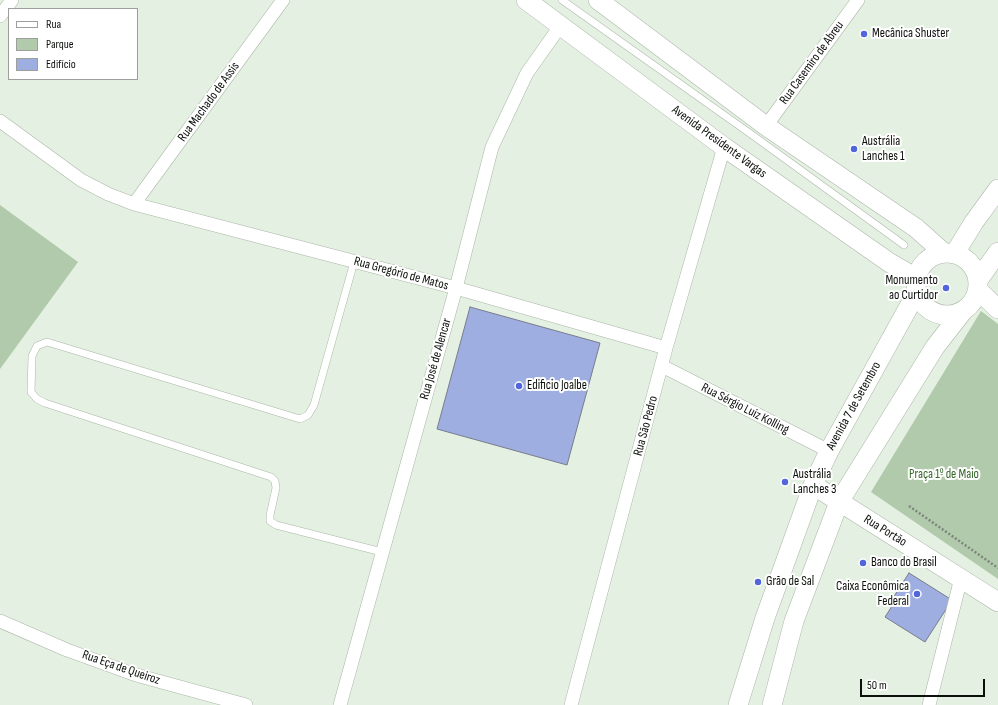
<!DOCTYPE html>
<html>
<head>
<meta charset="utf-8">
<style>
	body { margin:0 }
	#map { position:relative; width:998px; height:705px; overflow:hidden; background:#e4f0e1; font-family:"Sofia Sans Condensed",sans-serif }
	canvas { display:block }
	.legend { position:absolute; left:8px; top:8px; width:130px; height:72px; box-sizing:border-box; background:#fff; border:1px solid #9e9f9d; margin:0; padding:5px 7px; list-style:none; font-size:12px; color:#0c100b }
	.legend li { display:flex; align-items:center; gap:8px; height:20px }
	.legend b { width:20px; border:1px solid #9e9f9d }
	.scale { position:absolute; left:860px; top:679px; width:125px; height:18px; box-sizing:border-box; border:2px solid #0c100b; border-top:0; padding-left:5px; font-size:12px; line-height:14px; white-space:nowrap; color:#0c100b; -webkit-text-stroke:3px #fff; paint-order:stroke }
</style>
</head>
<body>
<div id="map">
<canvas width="998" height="705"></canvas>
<ul class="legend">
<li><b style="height:5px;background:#fff"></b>Rua</li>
<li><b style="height:11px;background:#b1caab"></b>Parque</li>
<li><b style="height:11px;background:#9eaee1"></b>Edifício</li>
</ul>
<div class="scale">50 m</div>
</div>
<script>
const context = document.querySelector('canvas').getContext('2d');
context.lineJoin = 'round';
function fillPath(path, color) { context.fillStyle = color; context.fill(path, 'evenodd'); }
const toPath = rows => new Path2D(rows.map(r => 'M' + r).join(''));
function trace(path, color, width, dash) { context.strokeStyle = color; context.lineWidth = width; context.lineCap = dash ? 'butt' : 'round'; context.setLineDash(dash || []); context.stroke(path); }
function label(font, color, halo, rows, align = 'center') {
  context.font = font + ' "Sofia Sans Condensed",sans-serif'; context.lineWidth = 4; context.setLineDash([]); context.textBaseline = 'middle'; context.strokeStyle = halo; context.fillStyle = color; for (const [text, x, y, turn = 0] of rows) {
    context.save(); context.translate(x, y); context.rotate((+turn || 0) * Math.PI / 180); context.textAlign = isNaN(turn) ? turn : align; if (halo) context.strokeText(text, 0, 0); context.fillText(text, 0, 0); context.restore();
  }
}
const green = toPath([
	[0,205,78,262,0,369],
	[981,311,998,324,998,579,871,492]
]);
const building = toPath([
	[470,307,600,343,567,465,437,429,470,307],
	[909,573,952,600,925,642,885,617,894,603,891,601,909,573]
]);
const path = toPath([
	[909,506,998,568]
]);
const lane = toPath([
	[562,0,755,137,904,245],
	[354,262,314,405,308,415,300,419,47,342,37,346,32,356,31,392,37,399,45,403,271,477,275,481,276,488,270,515,270,521,276,525,382,552]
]);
const street = toPath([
	[0,16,12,0],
	[0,121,81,180,108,194,134,204,456,288,666,348],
	[766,126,858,0],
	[134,204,283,0],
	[662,366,829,451],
	[0,621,67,650,136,675,246,705],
	[340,705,456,288,492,147,527,73,561,25],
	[571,705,666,348,724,147],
	[929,705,961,578]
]);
const secondary = toPath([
	[526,0,724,147,890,263,916,278],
	[598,0,766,126,916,228,943,252],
	'916 284a31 31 0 1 1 62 0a31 31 0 1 1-62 0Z',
	[955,253,974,222,998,189],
	[979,279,998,252],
	[979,291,998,309],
	[813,485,998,602],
	[738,705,765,618,813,485,829,451,917,292],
	[772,705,794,621,839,502,935,347,963,311]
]);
const markers = [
	[864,34,4,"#5166db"],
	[854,149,4,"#5166db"],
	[946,288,4,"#5166db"],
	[519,386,4,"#5166db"],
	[785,482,4,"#5166db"],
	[863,563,4,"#5166db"],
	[758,582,4,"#5166db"],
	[917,594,4,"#5166db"]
];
const poiNames = [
	["Mecânica Shuster",872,34],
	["Austrália",862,142],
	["Lanches 1",862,157],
	["Monumento",938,281,"right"],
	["ao Curtidor",938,296,"right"],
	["Edificio Joalbe",527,386],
	["Austrália",793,475],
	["Lanches 3",793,490],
	["Banco do Brasil",871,563],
	["Grão de Sal",766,582],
	["Caixa Econômica",909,587,"right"],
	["Federal",909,602,"right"]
];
const streetNames = [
	["Rua Casemiro de Abreu",812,63,-54],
	["Rua Machado de Assis",209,102,-54],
	["Avenida Presidente Vargas",719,142,36],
	["Rua Gregório de Matos",401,274,15],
	["Rua José de Alencar",436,359,-74],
	["Avenida 7 de Setembro",854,406,-61],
	["Rua Sérgio Luiz Kolling",745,409,27],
	["Rua São Pedro",646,426,-75],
	["Rua Portão",885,531,32],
	["Rua Eça de Queiroz",121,668,19]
];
const parkNames = [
	["Praça 1º de Maio",944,475]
];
fillPath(green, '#b1caab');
fillPath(building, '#9eaee1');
trace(building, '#777c8b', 1);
trace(lane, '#abb6a8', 8);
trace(street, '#abb6a8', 14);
trace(secondary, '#abb6a8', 20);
trace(path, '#7d857b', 2.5, [2, 2]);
trace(lane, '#fff', 7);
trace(street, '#fff', 13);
trace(secondary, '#fff', 19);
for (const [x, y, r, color] of markers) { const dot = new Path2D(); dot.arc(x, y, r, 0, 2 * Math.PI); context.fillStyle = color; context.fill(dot); trace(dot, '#fff', 1.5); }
label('13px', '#0c100b', '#fff', poiNames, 'left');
label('13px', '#0c100b', '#fff', streetNames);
label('13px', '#346528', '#fff', parkNames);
</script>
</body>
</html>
